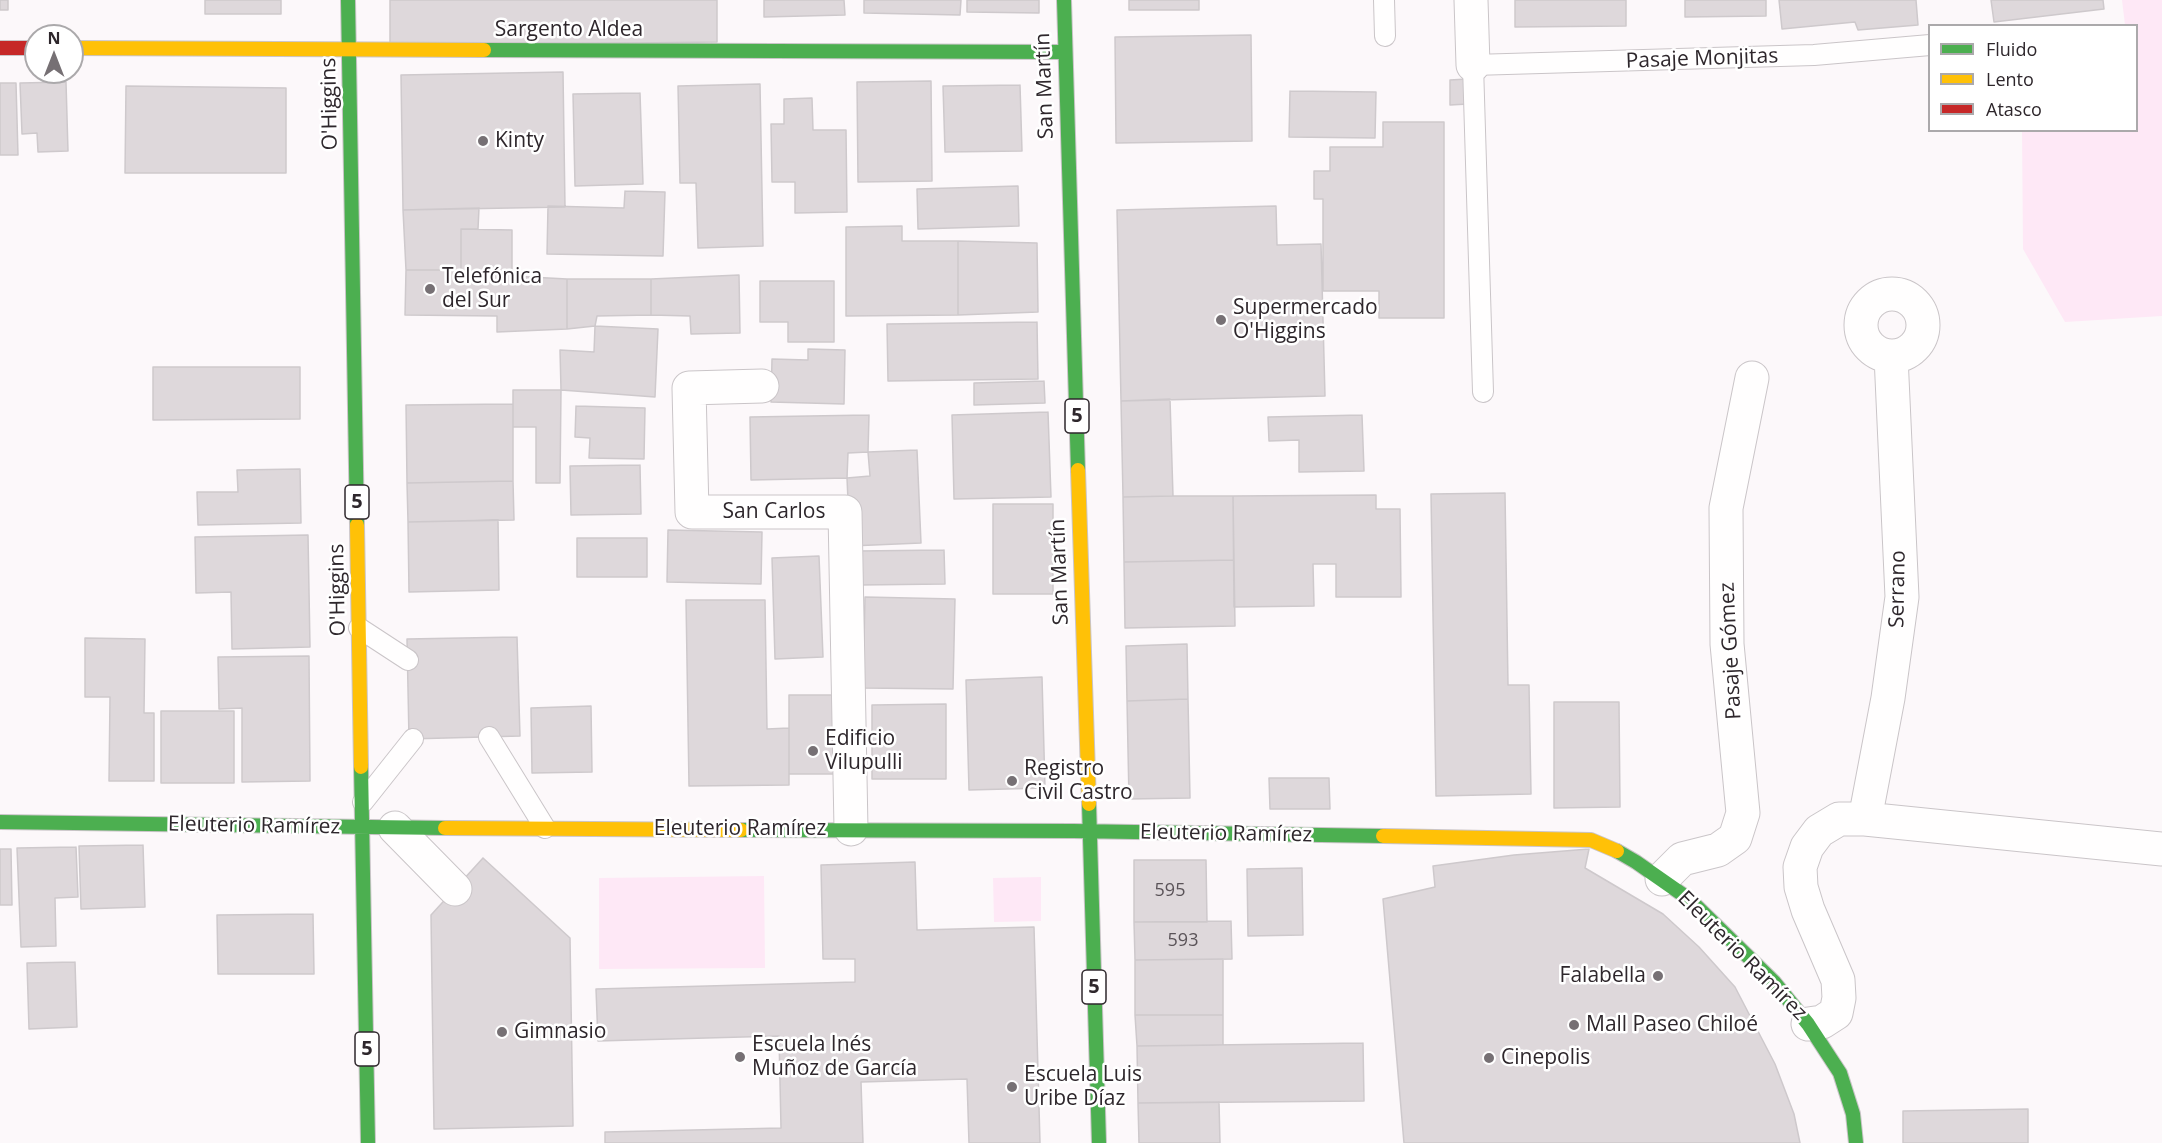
<!DOCTYPE html>
<html>
<head>
<meta charset="utf-8">
<style>
	body { margin:0 }
	#map { position:relative; width:2162px; height:1143px; overflow:hidden; background:#fcf8fa; font-family:"Open Sans",sans-serif }
	canvas { display:block }
	.legend { position:absolute; left:1928px; top:24px; width:210px; height:108px; box-sizing:border-box; background:#fff; border:2px solid #aba9ab; margin:0; padding:8px 10px; list-style:none; font-size:18px; color:#2e272c }
	.legend li { display:flex; align-items:center; gap:12px; height:30px }
	.legend b { width:30px; border:2px solid #aba9ab }
	.north { position:absolute; left:24px; top:24px; width:60px; height:60px; box-sizing:border-box; background:#fff; border:2px solid #aba9ab; border-radius:50%; rotate:0deg; font-size:16px; font-weight:700; line-height:24px; text-align:center; color:#2e272c }
	.north::after { content:''; display:block; margin:auto; width:21px; height:27px; background:#767074; clip-path:polygon(50% 0,100% 100%,50% 72%,0 100%) }
</style>
</head>
<body>
<div id="map">
<canvas width="2162" height="1143"></canvas>
<ul class="legend">
<li><b style="height:8px;background:#4caf50"></b>Fluido</li>
<li><b style="height:8px;background:#ffc107"></b>Lento</li>
<li><b style="height:8px;background:#c62828"></b>Atasco</li>
</ul>
<div class="north">N</div>
</div>
<script>
const context = document.querySelector('canvas').getContext('2d');
context.lineJoin = 'round';
function fillPath(path, color) { context.fillStyle = color; context.fill(path, 'evenodd'); }
const toPath = rows => new Path2D(rows.map(r => 'M' + r).join(''));
function trace(path, color, width, dash) { context.strokeStyle = color; context.lineWidth = width; context.lineCap = dash ? 'butt' : 'round'; context.setLineDash(dash || []); context.stroke(path); }
function label(font, color, halo, rows, align = 'center') {
  context.font = font + ' "Open Sans",sans-serif'; context.lineWidth = 5; context.setLineDash([]); context.textBaseline = 'middle'; context.strokeStyle = halo; context.fillStyle = color; for (const [text, x, y, turn = 0] of rows) {
    context.save(); context.translate(x, y); context.rotate((+turn || 0) * Math.PI / 180); context.textAlign = isNaN(turn) ? turn : align; if (halo) context.strokeText(text, 0, 0); context.fillText(text, 0, 0); context.restore();
  }
}
const green = toPath([
	[2122,0,2162,0,2162,316,2065,322,2023,249,2022,131,2136,130,2136,26,2125,25],
	[764,876,765,968,599,969,599,878],
	[1041,877,1041,921,994,922,993,878]
]);
const building = toPath([
	[0,0,8,0,8,10,0,10,0,0],
	[205,0,281,0,281,14,205,14,205,0],
	[390,0,717,0,717,42,390,46,390,0],
	[764,0,844,0,845,15,764,17,764,0],
	[864,0,961,0,960,15,864,13,864,0],
	[967,0,1039,0,1039,13,967,12,967,0],
	[1129,0,1199,0,1199,10,1129,10,1129,0],
	[1515,0,1626,0,1626,26,1515,27,1515,0],
	[1685,0,1766,0,1766,16,1685,17,1685,0],
	[1779,0,1916,0,1918,25,1858,30,1855,22,1782,29,1779,0],
	[1991,0,2103,0,2104,9,1994,22,1991,0],
	[1251,35,1252,141,1116,143,1115,37,1251,35],
	[563,72,565,207,403,210,401,75,563,72],
	[1467,79,1468,104,1450,105,1450,80,1467,79],
	[931,81,932,181,858,182,857,82,931,81],
	[66,82,68,151,38,152,37,133,22,134,20,83,66,82],
	[0,83,16,83,18,155,0,155,0,83],
	[760,84,763,246,698,248,696,183,680,183,678,86,760,84],
	[1020,85,1022,151,945,152,943,86,1020,85],
	[126,86,286,88,286,173,125,173,126,86],
	[1290,91,1376,92,1375,138,1289,137,1290,91],
	[640,93,643,184,575,186,573,94,640,93],
	[812,98,813,130,846,130,847,212,795,213,795,182,772,182,771,124,784,124,784,99,812,98],
	[1383,122,1444,122,1444,318,1379,318,1379,291,1323,291,1323,199,1314,199,1314,171,1330,171,1330,147,1383,147,1383,122],
	[1018,186,1019,226,918,229,917,189,1018,186],
	[625,191,665,192,663,256,547,254,548,206,624,208,625,191],
	[1276,206,1277,245,1321,244,1325,396,1121,401,1117,210,1276,206],
	[479,208,478,229,461,229,461,270,406,270,403,210,479,208],
	[902,226,902,241,958,241,958,315,846,316,846,227,902,226],
	[461,229,512,230,512,276,567,279,567,329,497,332,497,316,405,315,406,270,461,270,461,229],
	[958,241,1037,243,1038,312,958,315,958,241],
	[739,275,740,333,691,334,690,316,651,315,651,279,739,275],
	[567,279,651,279,651,315,597,316,595,326,567,329,567,279],
	[760,281,834,281,834,342,788,342,788,322,760,322,760,281],
	[1037,322,1038,379,888,381,887,324,1037,322],
	[595,326,658,329,655,397,561,390,560,350,594,352,595,326],
	[808,349,845,350,844,404,771,402,772,359,808,360,808,349],
	[153,367,300,367,300,419,153,420,153,367],
	[1044,381,1045,403,974,405,974,383,1044,381],
	[513,390,561,390,560,483,536,483,536,427,513,427,513,390],
	[1170,399,1173,496,1123,497,1121,401,1170,399],
	[513,404,513,481,407,483,406,405,513,404],
	[576,406,645,408,644,459,589,458,590,438,575,437,576,406],
	[1048,412,1051,497,954,499,952,415,1048,412],
	[869,415,868,452,848,453,847,478,751,480,750,417,869,415],
	[1362,415,1364,471,1299,472,1299,440,1269,441,1268,417,1362,415],
	[917,450,921,543,850,546,847,478,870,476,868,452,917,450],
	[640,465,641,514,571,515,570,466,640,465],
	[300,469,301,523,198,525,197,492,238,492,237,470,300,469],
	[513,481,514,520,408,522,407,483,513,481],
	[1505,493,1508,685,1529,685,1531,794,1436,796,1431,494,1505,493],
	[1376,495,1376,509,1400,509,1401,597,1336,597,1336,564,1313,564,1314,606,1234,607,1233,496,1376,495],
	[1173,496,1233,496,1234,560,1124,562,1123,497,1173,496],
	[993,504,1053,504,1053,594,993,594,993,504],
	[498,520,499,590,409,592,408,522,498,520],
	[668,530,762,532,761,584,667,582,668,530],
	[308,535,310,647,232,649,231,592,196,593,195,537,308,535],
	[577,538,647,538,647,577,577,577,577,538],
	[944,550,945,584,859,585,858,551,944,550],
	[819,556,823,657,775,659,772,558,819,556],
	[1234,560,1235,626,1125,628,1124,562,1234,560],
	[865,597,955,599,953,689,863,688,865,597],
	[686,600,765,600,767,729,789,728,789,785,689,786,686,600],
	[517,637,520,736,409,739,407,639,517,637],
	[85,638,145,639,144,713,154,713,154,781,109,781,110,697,85,697,85,638],
	[1187,644,1188,699,1127,701,1126,646,1187,644],
	[309,656,310,781,242,782,242,708,219,709,218,657,309,656],
	[1042,677,1045,788,969,790,966,680,1042,677],
	[789,695,837,695,837,774,789,774,789,695],
	[1188,699,1190,798,1129,799,1127,701,1188,699],
	[1554,702,1619,702,1620,807,1554,808,1554,702],
	[946,704,946,779,872,779,872,705,946,704],
	[591,706,592,772,532,773,531,708,591,706],
	[161,711,234,711,234,783,161,783,161,711],
	[1269,778,1329,778,1330,809,1270,809,1269,778],
	[143,845,145,907,81,909,79,846,143,845],
	[76,847,78,897,55,898,56,946,21,947,17,848,76,847],
	[0,849,11,849,12,905,0,905,0,849],
	[1589,849,1585,868,1663,914,1699,947,1735,987,1775,1064,1794,1114,1800,1143,1404,1143,1383,899,1435,887,1433,866,1514,855,1589,849],
	[483,858,570,938,573,1126,434,1129,431,915,483,858],
	[1134,860,1206,860,1207,922,1134,922,1134,860],
	[915,862,917,930,1034,927,1040,1143,969,1143,967,1079,861,1082,863,1143,605,1143,605,1132,781,1128,779,1036,598,1041,596,989,855,982,855,959,823,959,821,865,915,862],
	[1302,868,1303,935,1248,936,1247,869,1302,868],
	[313,914,314,974,218,974,217,915,313,914],
	[1231,921,1232,959,1135,960,1134,922,1231,921],
	[1223,959,1223,1015,1135,1015,1135,960,1223,959],
	[75,962,77,1027,29,1029,27,963,75,962],
	[1135,1015,1223,1015,1223,1045,1137,1046,1135,1015],
	[1363,1043,1364,1101,1138,1103,1137,1046,1363,1043],
	[1219,1102,1220,1143,1139,1143,1138,1103,1219,1102],
	[2028,1109,2028,1143,1903,1143,1903,1111,2028,1109]
]);
const lane = toPath([
	[1384,0,1385,36],
	[1483,392,1473,65,1814,55,1930,45],
	[359,628,408,660],
	[489,737,545,828],
	[363,802,413,739]
]);
const street = toPath([
	[1471,0,1473,65],
	'1861 325a31 31 0 1 1 62 0a31 31 0 1 1-62 0Z',
	[762,386,689,388,692,512,845,512,851,829],
	[1865,819,1888,698,1902,597,1891,356],
	[395,828,455,889],
	[1662,879,1682,859,1718,850,1735,838,1743,813,1727,644,1726,508,1752,378],
	[1808,1024,1822,1022,1836,1013,1839,998,1838,980,1808,910,1801,887,1800,867,1807,847,1819,831,1839,819,1865,819,2162,849]
]);
const fast = toPath([
	[348,0,357,525],
	[1064,0,1078,470],
	[484,50,1065,52],
	[361,767,368,1143],
	[1089,804,1099,1143],
	[0,822,445,828],
	[741,830,1073,831,1383,836],
	[1617,851,1636,862,1689,899,1774,982,1808,1024,1840,1073,1853,1114,1856,1143]
]);
const slow = toPath([
	[72,48,484,50],
	[1078,470,1089,804],
	[357,525,361,767],
	[445,828,741,830],
	[1383,836,1591,840,1617,851]
]);
const jam = toPath([
	[0,48,36,48]
]);
const markers = [
	[483,141,6,"#767074"],
	[430,289,6,"#767074"],
	[1221,320,6,"#767074"],
	[813,751,6,"#767074"],
	[1012,781,6,"#767074"],
	[1658,976,6,"#767074"],
	[1574,1025,6,"#767074"],
	[502,1032,6,"#767074"],
	[740,1057,6,"#767074"],
	[1489,1058,6,"#767074"],
	[1012,1087,6,"#767074"]
];
const numberNames = [
	["595",1170,891],
	["593",1183,941]
];
const shields = [
	[1077,416,24],
	[357,502,24],
	[1094,987,24],
	[367,1049,24]
];
const shieldNames = [
	["5",1077,416],
	["5",357,502],
	["5",1094,987],
	["5",367,1049]
];
const streetNames = [
	["Sargento Aldea",569,30],
	["Pasaje Monjitas",1702,59,-2],
	["San Martín",1045,86,-92],
	["O'Higgins",330,104,-91],
	["San Carlos",774,512],
	["San Martín",1060,572,-92],
	["Serrano",1898,589,-89],
	["O'Higgins",338,590,-91],
	["Pasaje Gómez",1731,651,-93],
	["Eleuterio Ramírez",254,826,1],
	["Eleuterio Ramírez",740,829],
	["Eleuterio Ramírez",1226,834,1],
	["Eleuterio Ramírez",1742,956,45]
];
const poiNames = [
	["Kinty",495,141],
	["Telefónica",442,277],
	["del Sur",442,301],
	["Supermercado",1233,308],
	["O'Higgins",1233,332],
	["Edificio",825,739],
	["Vilupulli",825,763],
	["Registro",1024,769],
	["Civil Castro",1024,793],
	["Falabella",1646,976,"right"],
	["Mall Paseo Chiloé",1586,1025],
	["Gimnasio",514,1032],
	["Escuela Inés",752,1045],
	["Muñoz de García",752,1069],
	["Cinepolis",1501,1058],
	["Escuela Luis",1024,1075],
	["Uribe Díaz",1024,1099]
];
fillPath(green, '#fee8f6');
fillPath(building, '#ded8db');
trace(building, '#cec9cc', 1.5);
trace(lane, '#cac5c8', 22);
trace(street, '#cac5c8', 35);
trace(fast, '#cac5c8', 16);
trace(slow, '#cac5c8', 16);
trace(jam, '#cac5c8', 16);
trace(lane, '#fffefe', 20);
trace(street, '#fffefe', 33);
trace(fast, '#4caf50', 14);
trace(slow, '#ffc107', 14);
trace(jam, '#c62828', 14);
for (const [x, y, r, color] of markers) { const dot = new Path2D(); dot.arc(x, y, r, 0, 2 * Math.PI); context.fillStyle = color; context.fill(dot); trace(dot, '#fff', 2); }
label('18px', '#5a5358', null, numberNames);
for (const [x, y, w] of shields) { const box = new Path2D(); box.roundRect(x - w / 2, y - 17, w, 34, 4.5); context.fillStyle = '#fff'; context.fill(box); trace(box, '#2e272c', 1.5); }
label('bold 20px', '#2e272c', null, shieldNames);
label('21px', '#2e272c', '#fff', streetNames);
label('21px', '#2e272c', '#fff', poiNames, 'left');
</script>
</body>
</html>
